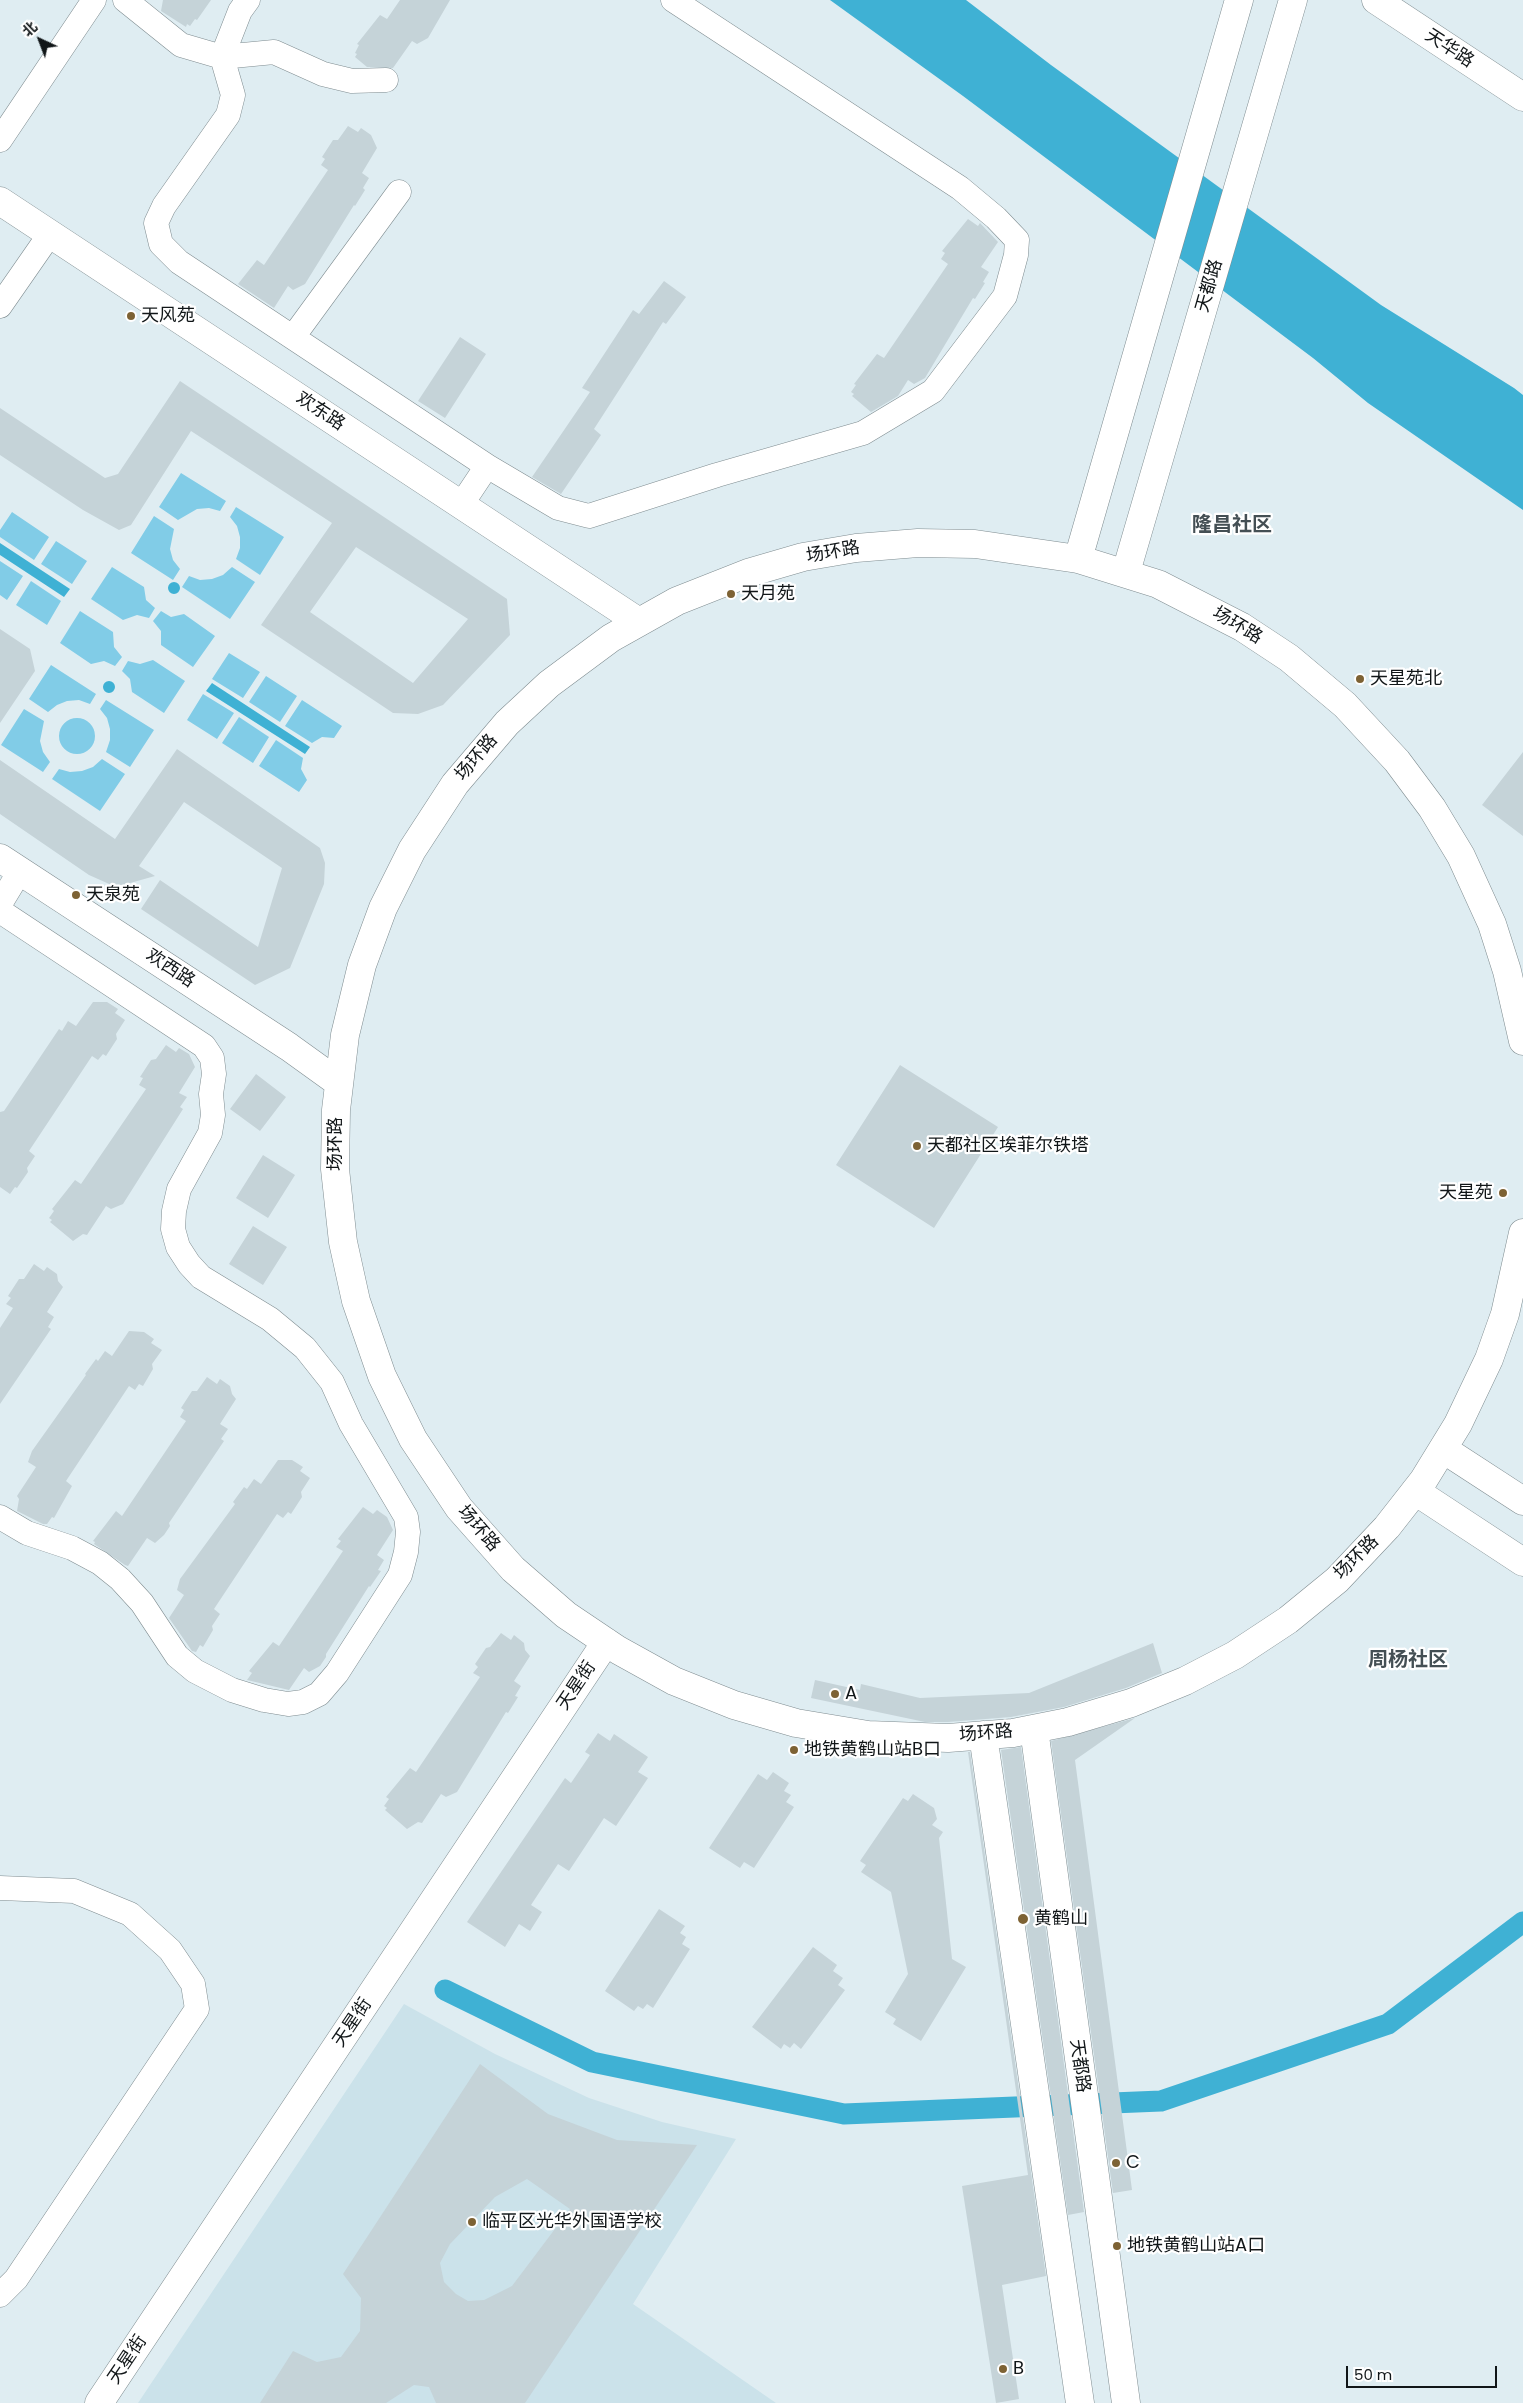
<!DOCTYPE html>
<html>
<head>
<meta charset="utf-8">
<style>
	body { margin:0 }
	#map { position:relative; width:1523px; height:2403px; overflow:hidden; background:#dfedf2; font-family:Poppins,"Noto Sans SC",sans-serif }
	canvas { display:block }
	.north { position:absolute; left:15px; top:15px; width:50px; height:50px; -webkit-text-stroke:4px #fff; paint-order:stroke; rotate:317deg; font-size:14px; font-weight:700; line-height:20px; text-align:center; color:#111618 }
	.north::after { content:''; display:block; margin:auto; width:18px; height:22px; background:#111618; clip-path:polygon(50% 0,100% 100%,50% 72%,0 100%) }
	.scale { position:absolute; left:1346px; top:2366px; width:151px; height:22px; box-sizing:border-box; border:2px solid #111618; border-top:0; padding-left:6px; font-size:15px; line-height:18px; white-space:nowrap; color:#111618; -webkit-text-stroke:4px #fff; paint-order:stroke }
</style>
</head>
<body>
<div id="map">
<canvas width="1523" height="2403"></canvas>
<div class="north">北</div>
<div class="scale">50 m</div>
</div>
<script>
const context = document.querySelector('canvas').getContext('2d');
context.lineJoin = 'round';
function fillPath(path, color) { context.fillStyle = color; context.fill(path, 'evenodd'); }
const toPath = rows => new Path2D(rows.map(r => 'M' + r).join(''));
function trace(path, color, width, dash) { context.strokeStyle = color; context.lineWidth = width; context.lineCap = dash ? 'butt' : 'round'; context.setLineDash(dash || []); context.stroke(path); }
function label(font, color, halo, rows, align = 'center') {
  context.font = font + ' Poppins,"Noto Sans SC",sans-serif'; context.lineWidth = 4.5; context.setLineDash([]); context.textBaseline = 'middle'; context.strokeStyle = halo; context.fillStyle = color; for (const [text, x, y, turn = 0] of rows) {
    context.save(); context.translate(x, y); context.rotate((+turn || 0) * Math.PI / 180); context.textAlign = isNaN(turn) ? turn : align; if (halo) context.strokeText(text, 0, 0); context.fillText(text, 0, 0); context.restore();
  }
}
const built = toPath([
	[404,2004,495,2054,589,2098,662,2122,736,2139,633,2304,776,2403,138,2403]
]);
const green = toPath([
	[181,473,226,501,220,511,209,508,197,509,178,520,159,507],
	[236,507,284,537,260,575,236,559,240,548,240,537,237,526,230,517],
	[12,512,49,537,34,560,0,537,0,530],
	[154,516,174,529,170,549,173,560,180,569,173,580,131,553],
	[56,541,87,561,72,584,41,564],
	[0,561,23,576,7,600,0,595],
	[112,567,144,587,146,600,155,608,149,618,137,615,123,620,91,599],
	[232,567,255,582,230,619,182,587,189,576,200,580,212,579,223,575],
	[31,581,61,601,47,625,16,605],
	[80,611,113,632,114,647,122,657,115,666,104,661,91,664,60,643],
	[161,611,171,617,184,614,215,636,193,667,161,645,161,631,153,621],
	[229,653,260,672,243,698,212,679],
	[153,660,185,681,164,713,132,692,130,679,122,671,128,661,140,664],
	[51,665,96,694,90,704,79,700,67,701,57,705,48,712,29,699],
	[266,676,297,696,280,722,249,702],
	[203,694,234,713,217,739,187,720],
	[106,700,154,730,130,767,106,752,110,740,110,729,107,718,100,709],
	[302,700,342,726,334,738,322,737,312,743,285,726],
	[24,709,44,721,40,741,43,752,50,762,43,772,1,745],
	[239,717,269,737,253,763,222,743],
	'59 736a18 18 0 1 1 36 0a18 18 0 1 1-36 0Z',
	[276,740,303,758,301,769,307,780,299,792,259,766],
	[102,759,125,774,100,811,52,779,59,769,70,772,82,771,93,767]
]);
const water = toPath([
	[830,0,966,0,1051,65,1381,305,1514,388,1523,395,1523,510,1368,403,1313,358,963,96],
	[0,543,70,589,64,597,0,555],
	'168 588a6 6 0 1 1 12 0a6 6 0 1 1-12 0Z',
	'103 687a6 6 0 1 1 12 0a6 6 0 1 1-12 0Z',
	[212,683,310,747,305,754,206,691]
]);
const canal = toPath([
	[445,1990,592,2062,844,2114,1161,2101,1388,2024,1523,1922]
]);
const building = toPath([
	[163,0,211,0,197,20,195,19,190,26,187,24,186,27,161,11],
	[400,0,450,0,428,38,417,44,412,41,393,68,367,67,355,57,357,54,355,53,359,45,357,44,380,15,387,19],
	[348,126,358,132,361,128,371,135,377,148,362,173,369,178,363,188,365,190,355,206,354,205,305,284,293,290,288,286,274,308,238,284,257,260,264,265,328,170,321,165,325,159,322,157,333,140,338,140],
	[968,219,978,226,980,223,998,242,981,267,989,272,983,282,985,283,975,299,973,298,925,378,914,384,908,380,898,396,871,412,852,396,854,394,851,392,856,385,854,384,877,354,884,358,948,264,941,259,945,253,942,251],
	[664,281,686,297,666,324,663,322,594,429,601,435,561,494,532,477,590,392,582,388,633,310,639,314],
	[460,337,486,354,445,418,418,401],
	[180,381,507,599,510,635,443,705,418,714,393,713,261,625,332,523,191,431,131,525,119,530,83,510,0,455,0,408,105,478,118,474],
	[356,547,468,619,413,683,310,612],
	[0,629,30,649,35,671,0,723],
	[177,749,320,848,325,863,324,884,290,968,255,985,141,909,160,880,258,947,282,868,184,802,139,866,155,876,116,887,89,875,0,814,0,760,115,839],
	[1523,752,1523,836,1482,805],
	[93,1002,107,1002,118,1009,115,1013,125,1020,116,1034,117,1039,106,1056,103,1054,98,1060,92,1056,29,1151,35,1156,27,1168,28,1172,17,1188,15,1187,10,1194,0,1187,0,1112,4,1111,59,1029,62,1031,68,1021,76,1026],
	[166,1045,176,1052,179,1048,189,1054,195,1067,179,1093,187,1097,180,1107,183,1109,123,1204,111,1209,106,1206,87,1235,83,1234,73,1241,50,1222,52,1220,49,1218,54,1211,52,1209,75,1180,81,1184,146,1089,139,1085,143,1078,140,1077,151,1060,156,1059],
	[900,1065,998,1127,934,1228,836,1165],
	[256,1074,286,1097,260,1131,230,1109],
	[263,1155,295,1175,268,1218,236,1198],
	[253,1226,287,1247,263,1285,229,1264],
	[34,1264,44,1271,47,1267,57,1274,58,1281,63,1287,47,1312,54,1317,48,1327,51,1329,0,1404,0,1328,13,1308,6,1304,11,1298,8,1296,19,1279,24,1279],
	[129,1331,144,1332,154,1339,151,1343,162,1350,152,1364,153,1369,143,1386,139,1384,135,1390,129,1386,66,1481,72,1486,54,1518,52,1517,47,1524,43,1524,17,1511,19,1499,17,1496,36,1467,28,1462,32,1451,86,1375,85,1374,96,1359,98,1361,105,1351,112,1356],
	[207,1377,217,1384,220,1379,230,1386,232,1394,236,1399,220,1424,228,1429,221,1439,224,1441,169,1523,170,1526,164,1535,155,1543,147,1538,128,1566,125,1565,94,1544,95,1542,93,1541,116,1511,122,1516,186,1421,180,1417,184,1410,181,1408,192,1391,197,1391],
	[278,1460,292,1460,303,1467,300,1471,310,1478,301,1492,302,1497,291,1514,288,1512,283,1518,277,1514,214,1609,220,1614,212,1626,213,1630,203,1647,200,1645,196,1652,192,1651,169,1618,184,1595,177,1590,180,1579,235,1504,233,1502,244,1487,247,1489,254,1479,261,1484],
	[363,1507,373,1514,377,1510,387,1517,393,1530,377,1555,384,1560,378,1570,381,1571,370,1587,369,1586,326,1654,326,1657,320,1666,309,1672,304,1668,289,1690,247,1680,252,1673,249,1671,273,1642,279,1646,343,1551,336,1547,341,1541,338,1539],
	[501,1633,511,1640,514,1635,524,1643,525,1650,530,1656,514,1681,521,1686,515,1696,518,1697,508,1713,506,1712,457,1792,446,1797,441,1794,422,1823,418,1822,407,1829,385,1810,387,1808,384,1806,389,1799,386,1797,410,1768,416,1772,480,1677,473,1673,478,1667,475,1664,486,1648,490,1647],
	[1153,1643,1162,1673,1126,1688,1064,1707,1011,1717,948,1722,925,1722,811,1698,815,1680,860,1690,861,1684,920,1698,1029,1693],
	[1135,1718,1075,1760,1132,2190,1113,2193,1051,1741],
	[598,1733,610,1741,614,1734,648,1757,638,1772,648,1778,616,1826,604,1818,569,1871,558,1864,531,1905,542,1912,530,1931,519,1924,505,1947,467,1922,565,1778,571,1783,590,1755,585,1752],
	[1021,1747,1084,2212,1068,2215,1001,1750],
	[968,1752,970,1752,1046,2276,1002,2285,1019,2399,996,2403,962,2186,1028,2175],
	[773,1772,789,1783,784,1791,791,1795,786,1802,794,1807,754,1868,744,1862,740,1868,709,1848,758,1774,767,1780],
	[913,1794,934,1808,937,1819,932,1825,943,1832,939,1838,952,1959,966,1967,921,2041,893,2024,896,2019,885,2012,908,1974,891,1892,861,1872,866,1865,860,1861,903,1798,908,1801],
	[659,1909,685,1926,680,1933,686,1937,682,1944,690,1949,653,2008,647,2004,643,2009,638,2006,634,2011,605,1991],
	[813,1947,837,1965,833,1971,843,1978,838,1985,845,1990,801,2049,794,2043,790,2048,784,2044,781,2049,752,2027],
	[480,2064,548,2114,617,2140,697,2145,525,2403,436,2403,429,2387,414,2385,386,2403,260,2403,293,2351,317,2362,341,2357,360,2331,361,2298,343,2274],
	[527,2179,570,2209,512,2286,484,2300,468,2301,456,2294,444,2282,440,2263,450,2244,495,2197]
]);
const street = toPath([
	[125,0,181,45,222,57,274,52,323,74,352,81,386,80],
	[248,0,240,11,222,57,233,95,228,115,164,206,156,223,161,244,179,262,487,466,558,508,589,516,717,475,863,433,933,391,1005,296,1016,255,1017,240,996,218,960,188,673,0],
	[0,140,94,0],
	[0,306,50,234],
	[293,337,399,192],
	[461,505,487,466],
	[0,904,20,871],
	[0,911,204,1046,212,1058,214,1074,211,1094,213,1115,210,1133,179,1189,174,1211,173,1229,178,1247,189,1264,201,1277,270,1319,305,1348,332,1382,351,1424,406,1517,408,1532,406,1552,400,1575,337,1673,319,1694,303,1702,288,1704,264,1700,232,1690,195,1671,177,1656,142,1603,120,1579,100,1563,72,1548,27,1533,0,1517],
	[0,1888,74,1891,130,1914,170,1950,193,1984,197,2009,16,2279,0,2295]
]);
const secondary = toPath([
	[1376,0,1523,97],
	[0,201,639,622],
	[1078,559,1239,0],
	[1126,572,1293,0],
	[0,858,289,1047,339,1083],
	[1523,1041,1507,971,1492,924,1461,856,1432,808,1397,761,1345,705,1289,658,1242,627,1158,584,1078,559,975,544,918,543,856,548,803,557,748,573,677,601,611,638,549,684,507,723,455,784,412,850,383,908,362,965,345,1035,336,1110,335,1169,343,1242,356,1301,382,1376,413,1439,459,1508,513,1569,566,1615,618,1650,674,1681,734,1705,796,1723,868,1735,948,1738,1013,1733,1068,1722,1131,1703,1185,1681,1235,1655,1288,1620,1337,1580,1387,1527,1423,1481,1458,1424,1489,1359,1505,1314,1523,1233],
	[1443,1449,1523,1501],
	[1415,1491,1523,1562],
	[1034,1729,1126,2403],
	[983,1735,1080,2403],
	[99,2403,606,1642]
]);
const markers = [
	[131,316,5,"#7d6234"],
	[731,594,5,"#7d6234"],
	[1360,679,5,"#7d6234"],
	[76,895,5,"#7d6234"],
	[917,1146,5,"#7d6234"],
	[1503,1193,5,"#7d6234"],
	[835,1694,5,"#7d6234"],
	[794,1750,5,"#7d6234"],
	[1023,1919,6,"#7d6234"],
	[1116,2163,5,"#7d6234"],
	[472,2222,5,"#7d6234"],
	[1117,2246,5,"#7d6234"],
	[1003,2369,5,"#7d6234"]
];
const streetNames = [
	["天华路",1449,49,33],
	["天都路",1210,286,-74],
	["欢东路",320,412,33],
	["场环路",833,553,-10],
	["场环路",1237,626,31],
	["场环路",477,758,-50],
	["欢西路",170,969,33],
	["场环路",336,1144,-90],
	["场环路",478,1529,49],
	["场环路",1357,1558,-45],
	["天星街",577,1686,-56],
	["场环路",986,1734,-5],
	["天星街",353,2023,-56],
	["天都路",1079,2066,82],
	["天星街",128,2360,-56]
];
const poiNames = [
	["天风苑",141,316],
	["天月苑",741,594],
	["天星苑北",1370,679],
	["天泉苑",86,895],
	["天都社区埃菲尔铁塔",927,1146],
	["天星苑",1493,1193,"right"],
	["A",845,1694],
	["地铁黄鹤山站B口",804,1750],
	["黄鹤山",1034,1919],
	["C",1126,2163],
	["临平区光华外国语学校",482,2222],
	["地铁黄鹤山站A口",1127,2246],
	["B",1013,2369]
];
const quarterNames = [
	["隆昌社区",1232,526],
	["周杨社区",1408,1661]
];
fillPath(built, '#cbe2ea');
fillPath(green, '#81cce7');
fillPath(water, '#3fb1d4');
trace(canal, '#3fb1d4', 21);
fillPath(building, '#c5d3d8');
trace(street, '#7f8c90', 25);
trace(secondary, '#7f8c90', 29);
trace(street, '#fff', 24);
trace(secondary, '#fff', 28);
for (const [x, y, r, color] of markers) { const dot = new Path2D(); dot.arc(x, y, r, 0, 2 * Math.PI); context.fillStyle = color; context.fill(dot); trace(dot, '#fff', 2); }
label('18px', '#111618', '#fff', streetNames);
label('18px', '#111618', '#fff', poiNames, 'left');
label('bold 20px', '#444f54', '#fff', quarterNames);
</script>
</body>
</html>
